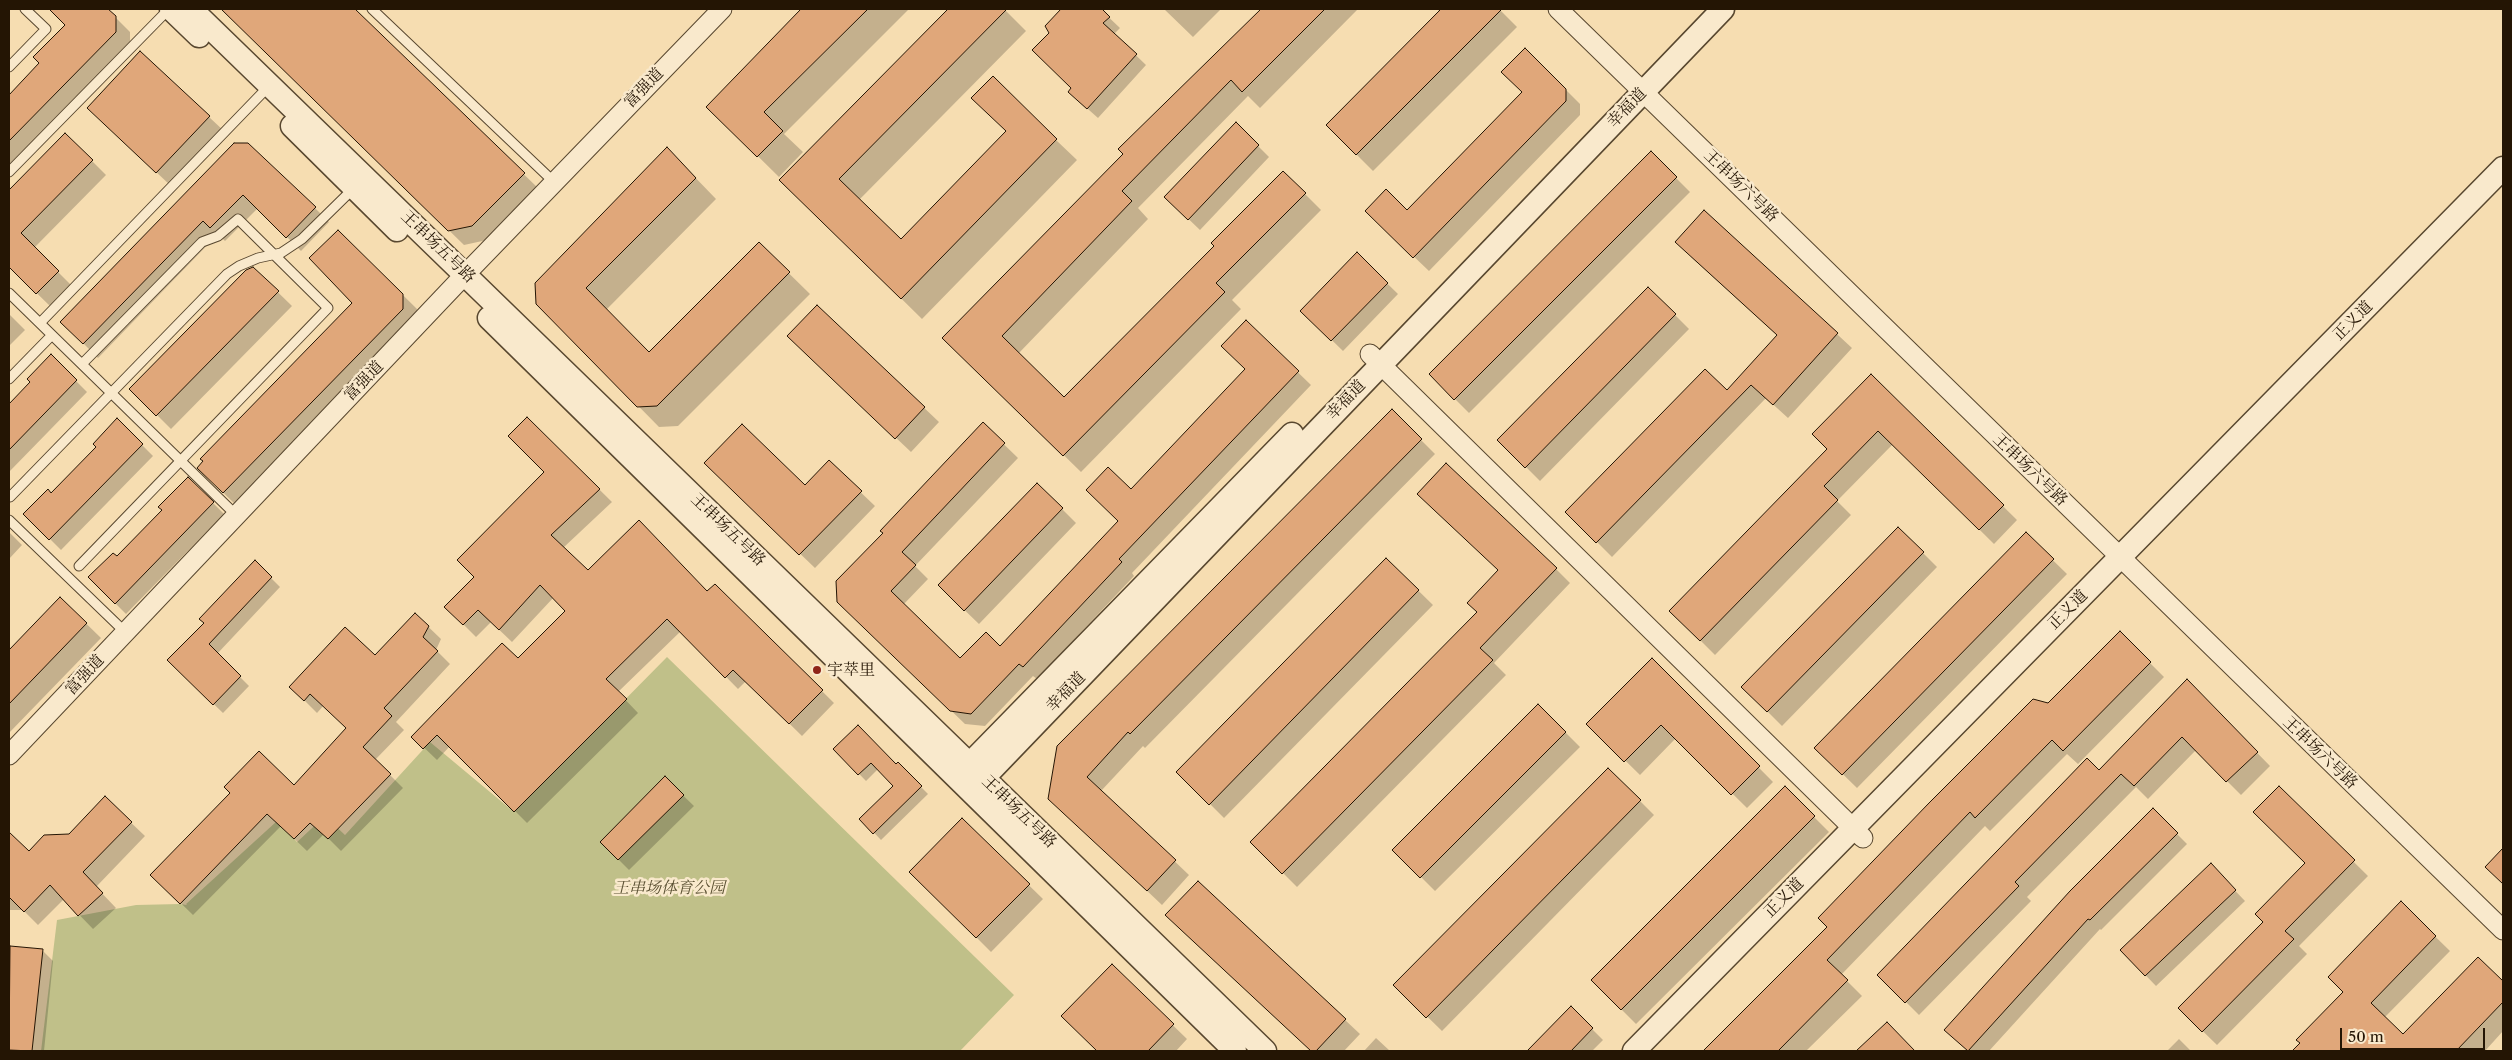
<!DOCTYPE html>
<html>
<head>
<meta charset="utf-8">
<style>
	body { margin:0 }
	#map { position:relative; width:2512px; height:1060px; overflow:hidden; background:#f6ddb1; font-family:"Libre Caslon Text",serif }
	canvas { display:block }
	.frame { position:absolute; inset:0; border:10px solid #241504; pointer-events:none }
	.scale { position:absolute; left:2340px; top:1028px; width:145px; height:22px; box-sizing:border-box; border:2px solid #241504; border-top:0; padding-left:6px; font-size:15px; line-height:18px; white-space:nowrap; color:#241504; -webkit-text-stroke:4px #f9e9cc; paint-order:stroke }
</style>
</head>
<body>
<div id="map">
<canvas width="2512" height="1060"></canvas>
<div class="frame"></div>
<div class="scale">50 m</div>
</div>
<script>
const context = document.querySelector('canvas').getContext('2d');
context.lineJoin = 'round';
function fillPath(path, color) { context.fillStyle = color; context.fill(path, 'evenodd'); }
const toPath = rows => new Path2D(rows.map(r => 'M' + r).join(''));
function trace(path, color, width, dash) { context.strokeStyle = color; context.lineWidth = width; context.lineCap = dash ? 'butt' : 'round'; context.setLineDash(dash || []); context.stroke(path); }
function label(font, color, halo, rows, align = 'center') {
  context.font = font + ' "Libre Caslon Text","Noto Serif SC",serif'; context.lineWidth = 5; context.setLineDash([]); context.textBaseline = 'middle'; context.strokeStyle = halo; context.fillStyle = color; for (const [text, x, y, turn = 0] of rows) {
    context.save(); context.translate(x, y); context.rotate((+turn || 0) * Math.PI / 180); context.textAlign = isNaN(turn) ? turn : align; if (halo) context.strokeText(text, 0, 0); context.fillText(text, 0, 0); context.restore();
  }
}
const green = toPath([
	[667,657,1014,995,960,1051,41,1051,57,920,136,905,180,904,187,905,186,904,277,821,297,842,325,816,345,835,430,742,514,812]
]);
const shadow = toPath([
	[51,9,107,9,130,32,130,46,9,170,9,96,41,63,67,25],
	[222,9,353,9,538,188,487,240,464,245],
	[803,9,909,9,784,134,803,152,779,177,708,107],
	[950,9,1004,9,1026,31,859,200,901,241,1056,140,1077,160,922,319,781,180],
	[1073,9,1100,9,1120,28,1114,34,1146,65,1098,118,1080,102,1073,88,1068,14],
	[1164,9,1221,9,1193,37],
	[1263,9,1358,9,1260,108,1248,96,1138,208,1148,219,1018,354,1064,399,1216,246,1283,172,1321,210,1232,300,1241,309,1081,472,960,354,1124,154,1120,149],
	[1437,9,1499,9,1517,27,1373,171,1327,125,1440,12],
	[1525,49,1580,104,1580,115,1429,271,1366,211,1407,211,1523,92],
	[209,117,224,131,171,186,103,122],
	[1236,124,1269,157,1200,230,1177,208],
	[65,134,106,175,34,248,72,286,52,308,9,266,9,192],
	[234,144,315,208,329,222,301,251,258,208,225,241,218,234,98,358,76,336],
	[1651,153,1690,192,1469,413,1430,374],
	[688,170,716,199,606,310,649,354,759,244,810,294,678,426,659,427,537,303],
	[1705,212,1852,348,1788,418,1766,398,1612,557,1567,512,1727,392,1778,336,1691,257],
	[338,231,417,309,417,324,238,507,198,468,354,303],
	[1357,254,1398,294,1343,351,1302,311],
	[253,268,292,306,171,429,131,389],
	[1648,288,1689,329,1540,481,1499,440],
	[817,306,939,422,911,452,803,350],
	[9,314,25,330,9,346],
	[1246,322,1311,385,1132,573,1134,576,1037,679,1033,676,985,726,965,724,852,615,884,534,983,424,1018,458,915,566,928,579,903,605,960,660,1001,648,1119,521,1131,491,1246,369],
	[51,356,87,392,9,472,9,406,32,382],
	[1871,376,2017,520,1994,544,1893,444,1837,501,1851,515,1715,655,1671,611,1828,449],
	[1392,411,1435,454,1145,748,1143,746,1101,791,1189,875,1162,905,1050,799],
	[527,418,612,502,563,548,588,572,707,592,715,585,834,703,802,736,746,681,738,689,681,631,618,692,638,713,527,823,450,746,437,760,413,737,518,660,567,611,554,597,512,642,491,622,476,637,446,607,475,577,545,472],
	[117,420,153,456,61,550,25,514,51,494,98,447],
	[829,462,875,506,815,568,720,477,805,487],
	[188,478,224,514,126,614,90,578,117,558,163,510],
	[1037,484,1076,523,979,624,954,600],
	[1898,528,1937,567,1782,726,1743,687],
	[9,532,22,545,9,559],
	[2026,534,2067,574,1857,788,1816,748],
	[1386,559,1433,605,1224,818,1178,772],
	[255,562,280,587,217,654,249,686,223,713,168,660,205,623],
	[1556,569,1570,583,1494,663,1506,675,1297,887,1252,842,1478,613],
	[60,598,101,638,9,733,9,651],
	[415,614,441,639,436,650,450,664,396,722,404,730,375,760,403,788,341,851,324,834,307,851,281,826,193,915,152,875,294,787,347,728,324,705,317,713,291,687,375,657],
	[2120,633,2164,677,2078,764,2067,754,1990,831,1985,826,1841,975,1862,996,1806,1051,1705,1051],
	[1652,660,1773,782,1747,808,1676,738,1640,775,1588,724],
	[2187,681,2270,766,2241,795,2196,750,2148,799,2136,787,2027,897,2031,901,1919,1015,1879,975,2099,771],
	[1538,705,1580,747,1435,891,1394,850],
	[835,749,896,766,898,764,928,794,881,840,861,819,895,786,878,769,866,781],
	[1608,769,1654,815,1442,1031,1395,985],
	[665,778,694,806,629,870,601,842],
	[1785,788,1829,832,1636,1024,1592,980],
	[2279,788,2368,876,2299,946,2307,954,2217,1045,2179,1008,2265,922,2307,864],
	[105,798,145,836,96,887,116,908,93,929,64,899,38,925,23,910,9,910,9,840,12,837,29,852,70,835],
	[2153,810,2187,844,2101,930,2100,929,1989,1051,1968,1051,1957,1041],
	[962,820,1043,899,991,952,911,872],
	[2221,876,2245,901,2156,986,2121,950],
	[1198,882,1360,1034,1344,1051,1312,1051,1181,930],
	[2401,903,2450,951,2384,1018,2403,1036,2478,958,2503,983,2503,1031,2485,1051,2294,1051,2345,992],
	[11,947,42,950,53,961,44,1051,9,1051,9,974],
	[1112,966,1187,1039,1176,1051,1099,1051,1063,1016],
	[1571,1008,1603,1040,1592,1051,1529,1051],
	[1887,1023,1914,1051,1858,1051],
	[1376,1038,1390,1051,1364,1051],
	[2179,1039,2191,1051,2167,1051]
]);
const building = toPath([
	[49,9,108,9,116,16,116,32,9,141,9,95,39,63,33,57,65,25,49,9],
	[221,9,355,9,525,173,472,226,448,231,221,9],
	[801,9,868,9,764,112,783,131,757,157,706,107,801,9],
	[948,9,1007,9,839,179,901,239,1006,131,971,98,993,76,1057,139,901,299,779,180,948,9],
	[1061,9,1102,9,1110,17,1103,23,1137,54,1087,109,1068,92,1071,88,1032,50,1049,33,1045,26,1061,9],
	[1261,9,1325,9,1242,92,1231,80,1122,191,1132,201,1002,336,1064,397,1214,246,1211,243,1283,171,1306,193,1216,283,1225,292,1063,456,942,338,1123,154,1118,149,1261,9],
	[1441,9,1502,9,1356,155,1326,125,1441,9],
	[1525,48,1566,89,1566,101,1413,258,1365,211,1386,189,1407,210,1522,92,1501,72,1525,48],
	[140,51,210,116,156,173,87,108,140,51],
	[1236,122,1259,145,1188,220,1164,197,1236,122],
	[65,133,93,160,21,233,59,271,36,294,9,267,9,190,65,133],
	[234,143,248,143,316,207,286,238,243,195,210,228,203,221,83,344,60,322,234,143],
	[667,147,696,178,586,288,649,352,759,242,790,272,657,406,637,407,536,304,535,283,667,147],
	[1651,151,1677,177,1454,400,1429,374,1651,151],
	[1704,210,1838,333,1773,405,1751,385,1596,543,1565,512,1705,369,1727,390,1777,335,1675,242,1704,210],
	[338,230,403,294,403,309,223,493,197,468,203,461,200,459,352,303,309,258,338,230],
	[1357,252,1388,283,1331,341,1300,311,1357,252],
	[253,267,279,291,156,416,129,389,246,270,253,267],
	[1648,287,1676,314,1525,468,1497,440,1648,287],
	[817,305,925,407,895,439,787,336,817,305],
	[1246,320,1299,371,1119,559,1122,562,1023,667,1019,664,971,714,950,711,837,602,836,581,883,533,880,531,983,422,1005,443,902,552,916,565,891,591,960,658,986,632,1000,646,1118,521,1086,490,1108,467,1131,489,1245,369,1221,346,1246,320],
	[51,354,77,380,9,450,9,404,30,382,27,379,51,354],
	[1871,374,2004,505,1979,530,1878,431,1824,486,1838,500,1700,641,1669,611,1827,449,1812,434,1871,374],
	[1392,409,1422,439,1130,734,1128,732,1087,777,1176,860,1147,891,1048,799,1057,746,1392,409],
	[527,417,600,489,551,535,588,570,639,520,707,591,715,584,823,690,789,724,733,670,725,678,667,619,606,679,627,699,514,812,437,735,423,749,411,737,502,643,518,658,565,611,540,585,499,630,478,610,463,625,444,607,474,577,457,560,544,472,508,436,527,417],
	[117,418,143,444,49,540,23,514,48,489,51,493,96,447,93,444,117,418],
	[742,424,805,485,829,460,862,491,799,555,704,463,742,424],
	[1446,463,1557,568,1480,648,1493,660,1282,874,1250,842,1477,612,1467,603,1498,570,1417,494,1446,463],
	[188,477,214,502,115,604,88,577,113,553,117,556,162,510,158,507,188,477],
	[1037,483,1063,508,964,611,938,585,1037,483],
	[1898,527,1924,552,1767,712,1741,687,1898,527],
	[2026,532,2054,559,1842,775,1814,748,2026,532],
	[1386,558,1419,590,1209,805,1176,772,1386,558],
	[255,560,272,577,209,644,241,676,213,705,167,660,204,623,199,619,255,560],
	[60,597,87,623,9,704,9,650,60,597],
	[415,613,429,626,423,637,438,651,384,708,392,716,363,747,391,774,328,839,310,823,294,839,267,814,180,904,150,875,230,793,224,787,259,751,294,785,346,728,310,694,304,701,289,687,345,627,375,655,415,613],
	[2120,631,2151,662,2063,751,2052,740,1975,818,1970,812,1827,960,1848,980,1778,1051,1703,1051,1827,927,1818,918,1929,803,2033,699,2048,703,2120,631],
	[1652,658,1760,766,1731,795,1661,725,1624,762,1586,724,1652,658],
	[2187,679,2258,752,2226,782,2182,737,2134,786,2121,774,2015,882,2019,886,1905,1003,1877,975,2087,758,2099,770,2187,679],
	[1538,704,1566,732,1420,878,1392,850,1538,704],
	[858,725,896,764,898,762,922,786,873,834,859,819,893,786,871,763,858,775,833,749,858,725],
	[1608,768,1641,800,1426,1018,1393,985,1608,768],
	[665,776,684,795,618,860,600,842,665,776],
	[1785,786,1815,816,1621,1010,1591,980,1785,786],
	[2279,786,2355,860,2285,931,2294,939,2202,1032,2178,1008,2263,922,2255,914,2305,863,2253,812,2279,786],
	[105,796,132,822,83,872,103,893,78,916,50,885,24,912,9,897,9,832,29,851,44,835,69,834,105,796],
	[2153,808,2178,833,2090,920,2088,919,1968,1051,1944,1030,2070,891,2153,808],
	[962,818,1030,884,976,938,909,872,962,818],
	[2503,848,2503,884,2485,867,2503,848],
	[2211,863,2236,890,2145,976,2120,950,2211,863],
	[1198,881,1346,1019,1316,1051,1311,1051,1165,915,1198,881],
	[2401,901,2436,936,2371,1003,2403,1034,2478,957,2503,981,2503,1002,2456,1051,2292,1051,2300,1043,2296,1040,2343,992,2328,977,2401,901],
	[10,946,43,949,32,1051,9,1050,10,946],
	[1112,964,1174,1024,1148,1051,1097,1051,1061,1016,1112,964],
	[1571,1006,1593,1028,1571,1051,1527,1051,1571,1006],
	[1887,1022,1915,1051,1856,1051,1887,1022]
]);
const service = toPath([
	[372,9,554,182],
	[9,67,46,29,25,9],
	[9,172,169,9],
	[9,293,236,515],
	[40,323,269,86],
	[9,379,52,335],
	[10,497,227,274,239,266,258,258,281,253,302,239,354,188],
	[9,520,125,632],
	[79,566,328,308,238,219,218,236,202,242,82,364]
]);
const minor = toPath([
	[1558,9,2503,930],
	[1370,354,1863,838],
	[9,755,455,285,722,9]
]);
const tertiary = toPath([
	[171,9,199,36],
	[191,9,1265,1051],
	[292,126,397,230],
	[489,318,1235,1051],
	[960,774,1292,434],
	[974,788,1723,9],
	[1634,1051,2503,168]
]);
const markers = [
	[817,670,5,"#8f2418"]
];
const streetNames = [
	["富强道",644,88,-46],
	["幸福道",1627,108,-46],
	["王串场六号路",1741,186,44],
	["王串场五号路",438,247,44],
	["正义道",2353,321,-45],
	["富强道",364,381,-46],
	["幸福道",1346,400,-46],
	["王串场六号路",2030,470,44],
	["王串场五号路",728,530,44],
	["正义道",2068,610,-45],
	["富强道",85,675,-47],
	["幸福道",1066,692,-46],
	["王串场六号路",2320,753,44],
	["王串场五号路",1019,812,44],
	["正义道",1784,898,-45]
];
const poiNames = [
	["宇萃里",827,670]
];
const parkNames = [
	["王串场体育公园",669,888]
];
fillPath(green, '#c0c089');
fillPath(shadow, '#0003');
fillPath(building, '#e0a77a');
trace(building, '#241504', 1);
trace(service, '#58472f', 11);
trace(minor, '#58472f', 21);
trace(tertiary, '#58472f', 25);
trace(service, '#f9e9cc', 9);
trace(minor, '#f9e9cc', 19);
trace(tertiary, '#f9e9cc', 22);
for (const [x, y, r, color] of markers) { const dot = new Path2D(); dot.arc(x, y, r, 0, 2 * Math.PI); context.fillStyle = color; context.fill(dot); trace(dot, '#f9e9cc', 2); }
label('16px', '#241504', '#f9e9cc', streetNames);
label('16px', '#241504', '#f9e9cc', poiNames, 'left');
label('italic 16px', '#5b5133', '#f9e9cc', parkNames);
</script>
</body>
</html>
